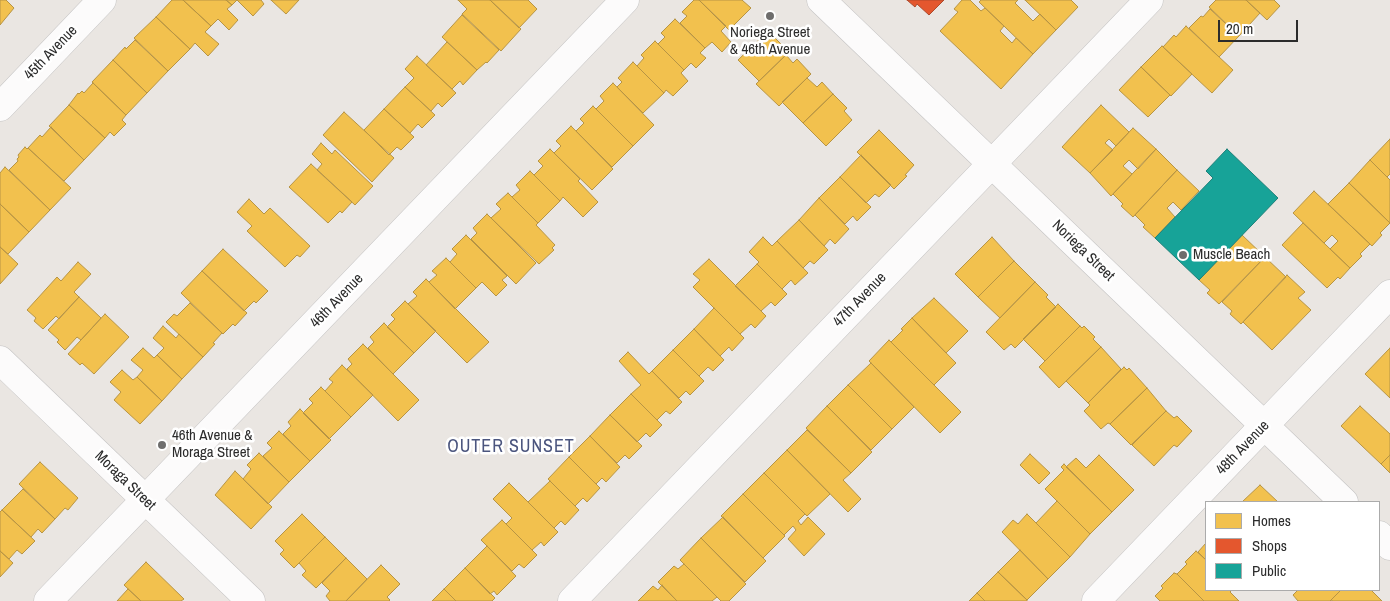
<!DOCTYPE html>
<html>
<head>
<meta charset="utf-8">
<style>
	body { margin:0 }
	#map { position:relative; width:1390px; height:601px; overflow:hidden; background:#eae6e2; font-family:"Archivo Narrow",sans-serif }
	canvas { display:block }
	.legend { position:absolute; left:1205px; top:501px; width:175px; height:90px; box-sizing:border-box; background:#fff; border:1px solid #ababab; margin:0; padding:6px 9px; list-style:none; font-size:15px; color:#2c2c2c }
	.legend li { display:flex; align-items:center; gap:10px; height:25px }
	.legend b { width:25px; border:1px solid #ababab }
	.scale { position:absolute; left:1218px; top:20px; width:80px; height:22px; box-sizing:border-box; border:2px solid #2c2c2c; border-top:0; padding-left:6px; font-size:15px; line-height:18px; white-space:nowrap; color:#2c2c2c; -webkit-text-stroke:4px #fff; paint-order:stroke }
</style>
</head>
<body>
<div id="map">
<canvas width="1390" height="601"></canvas>
<ul class="legend">
<li><b style="height:14px;background:#f2c14e"></b>Homes</li>
<li><b style="height:14px;background:#e4572e"></b>Shops</li>
<li><b style="height:14px;background:#17a398"></b>Public</li>
</ul>
<div class="scale">20 m</div>
</div>
<script>
const context = document.querySelector('canvas').getContext('2d');
context.lineJoin = 'round';
function fillPath(path, color) { context.fillStyle = color; context.fill(path, 'evenodd'); }
const toPath = rows => new Path2D(rows.map(r => 'M' + r).join(''));
function trace(path, color, width, dash) { context.strokeStyle = color; context.lineWidth = width; context.lineCap = dash ? 'butt' : 'round'; context.setLineDash(dash || []); context.stroke(path); }
function label(font, color, halo, rows, align = 'center') {
  context.font = font + ' "Archivo Narrow",sans-serif'; context.lineWidth = 5; context.setLineDash([]); context.textBaseline = 'middle'; context.strokeStyle = halo; context.fillStyle = color; for (const [text, x, y, turn = 0] of rows) {
    context.save(); context.translate(x, y); context.rotate((+turn || 0) * Math.PI / 180); context.textAlign = isNaN(turn) ? turn : align; if (halo) context.strokeText(text, 0, 0); context.fillText(text, 0, 0); context.restore();
  }
}
const homes = toPath([
	[0,0,6,0,14,8,0,25,0,0],
	[172,0,183,0,211,26,205,32,219,44,208,56,195,43,190,49,156,17,172,0],
	[183,0,226,0,232,5,227,9,238,20,229,30,218,19,211,26,183,0],
	[226,0,261,0,264,4,253,16,237,0,232,5,226,0],
	[271,0,299,0,286,14,271,0],
	[458,0,490,0,521,29,501,51,462,14,467,9,458,0],
	[490,0,528,0,537,9,519,28,490,0],
	[694,0,699,0,726,26,721,31,731,42,722,52,712,42,705,48,680,23,687,16,682,12,694,0],
	[699,0,742,0,751,8,729,30,699,0],
	[962,0,970,0,981,11,985,8,1004,26,1000,31,1012,43,1016,38,1033,54,1001,89,940,31,958,12,954,9,962,0],
	[981,0,1018,0,1015,3,1033,21,1040,14,1056,30,1033,54,979,2,981,0],
	[1025,0,1071,0,1078,7,1056,30,1025,0],
	[1216,0,1246,0,1260,13,1239,36,1209,7,1216,0],
	[1246,0,1274,0,1280,6,1267,20,1246,0],
	[1210,9,1239,36,1219,57,1189,28,1201,16,1203,17,1210,9],
	[462,15,499,50,487,63,486,62,477,70,442,37,462,15],
	[156,17,190,49,168,71,134,38,156,17],
	[675,19,705,48,700,53,706,58,696,68,691,63,684,70,658,44,665,37,661,33,675,19],
	[1186,26,1233,70,1212,93,1163,47,1174,35,1176,37,1186,26],
	[764,35,769,40,773,36,789,52,759,81,738,60,764,35],
	[135,40,168,71,147,93,113,60,125,47,126,49,135,40],
	[655,41,684,70,681,73,688,81,673,96,666,90,664,93,637,66,644,58,641,55,655,41],
	[447,42,477,70,463,85,460,81,452,89,426,65,447,42],
	[1162,46,1192,74,1171,96,1141,67,1162,46],
	[786,55,793,63,797,59,811,74,779,106,756,84,786,55],
	[417,56,456,93,442,107,438,103,431,111,405,87,414,78,405,69,417,56],
	[113,60,147,93,126,115,92,82,113,60],
	[633,62,664,93,643,113,617,87,622,82,618,78,633,62],
	[1141,67,1170,95,1148,117,1119,90,1141,67],
	[807,78,817,87,822,82,833,94,803,123,782,102,807,78],
	[93,83,126,115,122,120,126,124,114,136,110,132,105,138,69,105,78,93,79,94,82,91,84,93,93,83],
	[613,83,654,125,633,146,596,109,604,101,600,96,613,83],
	[405,87,435,115,422,128,418,124,410,133,384,109,405,87],
	[833,94,847,108,844,111,852,120,826,146,803,123,833,94],
	[69,105,105,138,84,160,49,126,69,105],
	[1101,105,1129,132,1116,146,1109,139,1105,143,1113,150,1090,173,1062,147,1101,105],
	[593,106,633,146,612,167,576,131,584,123,580,119,593,106],
	[384,109,414,137,401,150,397,147,389,155,364,130,384,109],
	[344,112,394,158,372,182,323,135,344,112],
	[571,126,613,169,592,190,554,153,561,146,556,141,571,126],
	[51,127,84,160,64,181,28,148,40,135,42,137,51,127],
	[1133,128,1156,149,1138,169,1129,160,1123,166,1132,174,1111,196,1090,173,1133,128],
	[879,130,914,165,905,175,907,176,894,189,857,152,879,130],
	[1390,139,1390,174,1387,177,1370,160,1390,139],
	[321,143,332,154,335,150,373,186,355,205,317,170,322,164,312,154,321,143],
	[25,147,27,149,28,148,71,188,50,210,9,170,18,161,17,159,19,157,18,155,25,147],
	[550,149,580,179,578,181,598,202,583,217,563,197,560,201,534,175,543,166,538,161,550,149],
	[1156,149,1177,170,1133,217,1121,206,1123,204,1113,194,1156,149],
	[861,155,891,185,879,197,875,194,866,203,840,177,861,155],
	[1370,160,1390,180,1390,223,1349,183,1370,160],
	[311,164,352,202,342,213,340,211,328,223,289,187,311,164],
	[5,167,50,210,29,232,0,204,0,173,5,167],
	[1177,170,1199,191,1181,210,1173,202,1167,208,1175,217,1155,238,1143,227,1145,225,1135,215,1177,170],
	[530,171,560,201,538,223,512,197,520,190,516,185,530,171],
	[840,177,871,207,857,221,853,216,845,224,819,198,840,177],
	[1349,183,1390,223,1380,233,1382,235,1372,246,1328,204,1349,183],
	[1314,191,1370,244,1360,254,1362,256,1350,268,1330,249,1338,241,1332,235,1324,243,1293,213,1314,191],
	[508,193,538,223,536,225,555,245,552,248,554,250,539,264,491,218,501,209,496,204,508,193],
	[819,198,849,229,835,244,830,239,824,246,799,220,819,198],
	[249,199,264,214,270,208,310,246,300,257,297,255,285,267,247,231,252,226,237,212,249,199],
	[0,204,29,232,8,254,0,247,0,204],
	[487,214,536,263,516,284,471,239,477,233,473,228,487,214],
	[799,220,828,250,814,264,810,261,803,268,777,241,799,220],
	[1303,223,1350,268,1340,279,1338,277,1327,288,1282,245,1303,223],
	[466,235,507,276,502,280,507,285,496,296,482,282,476,288,450,262,457,254,452,249,466,235],
	[1242,235,1265,257,1219,304,1207,293,1210,290,1199,280,1242,235],
	[763,237,772,246,777,241,808,273,795,285,791,280,782,289,757,264,759,262,749,252,763,237],
	[992,237,1014,261,978,297,955,274,992,237],
	[0,247,18,264,0,284,0,247],
	[223,249,268,291,256,303,254,301,244,311,202,271,223,249],
	[1265,257,1286,277,1241,324,1230,314,1232,311,1222,302,1265,257],
	[446,258,476,288,455,309,429,282,437,275,432,271,446,258],
	[709,259,766,316,755,328,751,324,740,334,693,287,700,280,693,274,709,259],
	[1014,261,1035,282,1000,318,978,297,1014,261],
	[78,262,91,274,74,292,79,297,59,319,56,316,43,329,34,321,36,318,27,310,57,277,61,281,78,262],
	[757,264,787,294,775,306,771,302,761,311,735,286,757,264],
	[202,271,247,313,235,326,233,324,223,334,181,293,202,271],
	[1287,275,1305,292,1298,298,1311,310,1272,350,1243,322,1287,275],
	[426,279,489,342,467,363,408,304,417,296,413,292,426,279],
	[1035,282,1048,295,1046,297,1056,307,1015,348,1011,344,1004,350,986,332,1035,282],
	[79,297,101,318,81,340,77,337,65,350,57,342,59,340,48,330,79,297],
	[934,298,968,331,946,353,912,318,934,298],
	[405,301,436,331,414,353,387,327,395,319,391,315,405,301],
	[190,303,222,333,213,343,215,344,203,357,166,322,174,314,177,316,190,303],
	[1058,304,1080,326,1045,361,1023,339,1058,304],
	[714,308,744,338,732,351,729,347,720,356,694,329,714,308],
	[105,314,129,337,94,374,82,363,80,365,68,354,105,314],
	[912,318,956,363,934,385,891,342,903,330,901,329,912,318],
	[384,323,414,353,393,374,368,348,374,342,370,337,384,323],
	[163,326,176,338,179,334,203,357,182,379,157,355,164,348,153,338,163,326],
	[1080,326,1082,328,1084,326,1095,337,1093,339,1101,347,1059,388,1039,367,1080,326],
	[694,329,724,360,713,371,708,367,699,376,673,350,694,329],
	[889,340,961,412,940,433,869,361,889,340],
	[363,344,419,400,398,421,347,369,352,364,348,359,363,344],
	[1101,347,1121,369,1088,403,1066,381,1101,347],
	[143,348,154,358,157,355,182,379,162,401,137,377,143,370,131,360,143,348],
	[1390,348,1390,398,1365,374,1390,348],
	[673,350,704,381,690,395,686,391,679,398,652,371,673,350],
	[628,352,649,374,652,371,682,402,670,414,666,411,657,420,631,394,641,385,619,361,628,352],
	[871,363,914,407,892,429,848,385,871,363],
	[342,365,373,395,351,417,325,391,333,382,329,379,342,365],
	[1124,367,1127,370,1129,368,1147,388,1110,424,1108,423,1101,429,1084,411,1090,405,1088,403,1124,367],
	[122,370,133,380,137,377,162,401,140,424,114,400,121,392,110,382,122,370],
	[848,385,892,429,871,450,827,406,848,385],
	[321,387,351,417,329,439,303,413,313,403,309,399,321,387],
	[1147,388,1166,411,1131,445,1110,424,1147,388],
	[631,394,662,425,650,437,646,433,637,442,610,415,631,394],
	[827,406,872,452,851,473,806,428,827,406],
	[1360,406,1390,434,1390,455,1381,464,1341,426,1360,406],
	[300,409,331,440,310,461,283,434,291,426,288,422,300,409],
	[1166,411,1174,418,1177,416,1192,431,1177,447,1174,445,1154,466,1132,445,1166,411],
	[610,415,642,446,629,459,625,455,617,463,590,436,610,415],
	[807,430,851,473,843,480,861,499,848,512,787,450,807,430],
	[279,431,310,461,289,482,263,456,272,448,267,443,279,431],
	[590,436,620,467,606,482,602,478,596,484,569,457,590,436],
	[787,450,830,494,807,516,764,473,787,450],
	[259,453,289,482,268,504,243,479,251,469,247,465,259,453],
	[1030,454,1050,473,1039,484,1020,465,1030,454],
	[1099,455,1134,490,1112,512,1066,467,1076,458,1086,468,1099,455],
	[1390,455,1390,473,1381,464,1390,455],
	[569,457,600,488,587,502,583,498,575,506,548,479,569,457],
	[40,462,78,498,68,510,65,508,55,519,19,484,40,462],
	[1064,464,1112,512,1090,534,1045,489,1064,470,1061,467,1064,464],
	[235,471,272,507,251,529,215,495,235,471],
	[764,473,805,514,798,521,801,525,808,517,825,534,804,556,788,539,796,530,793,526,784,535,743,494,764,473],
	[550,481,579,510,565,525,561,521,554,528,528,502,550,481],
	[509,483,558,532,544,546,541,542,532,550,506,524,512,518,493,499,509,483],
	[1260,485,1278,502,1242,502,1260,485],
	[23,489,55,519,42,533,38,529,31,537,2,510,23,489],
	[743,494,785,536,763,558,721,516,743,494],
	[1057,501,1090,534,1070,557,1036,523,1057,501],
	[2,510,35,541,22,554,17,550,9,559,0,551,0,512,2,510],
	[302,514,325,537,294,568,280,554,284,550,275,541,302,514],
	[1027,514,1070,557,1048,579,1002,532,1013,520,1018,524,1027,514],
	[723,517,766,561,745,582,701,538,723,517],
	[502,520,537,555,524,568,519,564,512,571,481,540,502,520],
	[325,537,346,558,316,588,302,575,306,571,299,563,325,537],
	[701,538,746,584,729,601,721,601,680,560,701,538],
	[1206,543,1206,560,1198,552,1206,543],
	[487,546,516,576,497,595,494,591,490,594,465,568,487,546],
	[1020,550,1048,579,1027,600,998,572,1020,550],
	[0,551,13,563,0,577,0,551],
	[1196,551,1206,560,1206,590,1232,590,1230,592,1239,601,1204,601,1177,574,1187,564,1185,562,1196,551],
	[346,558,367,579,346,601,330,601,326,596,330,591,322,583,346,558],
	[146,562,184,599,181,601,141,601,124,585,146,562],
	[684,564,717,597,712,601,677,601,658,582,674,566,678,569,684,564],
	[381,565,400,584,387,597,390,600,389,601,346,601,381,565],
	[465,568,495,598,492,601,456,601,444,589,465,568],
	[998,572,1027,600,1027,601,985,601,977,593,998,572],
	[1174,573,1177,574,1204,601,1160,601,1155,596,1163,588,1161,586,1174,573],
	[662,585,677,601,638,601,653,586,658,590,662,585],
	[128,589,141,601,117,601,128,589],
	[444,589,456,601,432,601,444,589],
	[1298,590,1341,590,1330,601,1298,601,1293,595,1298,590],
	[1341,590,1371,590,1382,601,1333,601,1331,600,1341,590],
	[977,593,985,601,969,601,977,593]
]);
const shops = toPath([
	[907,0,944,0,929,15,917,4,915,7,907,0]
]);
const public = toPath([
	[1227,149,1278,198,1199,280,1155,238,1213,178,1206,171,1227,149]
]);
const minor = toPath([
	[821,0,1344,502],
	[0,107,102,0],
	[0,360,251,601],
	[1379,535,1390,546],
	[48,601,625,0],
	[572,601,1149,0],
	[1096,601,1390,294]
]);
const markers = [
	[770,16,5,"#6e6d6c"],
	[1183,255,5,"#6e6d6c"],
	[162,445,5,"#6e6d6c"]
];
const poiNames = [
	["Noriega Street",770,33,"center"],
	["& 46th Avenue",770,50,"center"],
	["Muscle Beach",1193,255],
	["46th Avenue &",172,436],
	["Moraga Street",172,453]
];
const streetNames = [
	["45th Avenue",51,53,-46],
	["Noriega Street",1083,251,44],
	["47th Avenue",860,300,-46],
	["46th Avenue",337,301,-46],
	["48th Avenue",1243,448,-46],
	["Moraga Street",125,481,44]
];
const quarterNames = [
	["OUTER SUNSET",511,447]
];
fillPath(homes, '#f2c14e');
trace(homes, '#b79444', 1);
fillPath(shops, '#e4572e');
trace(shops, '#ad4a2d', 1);
fillPath(public, '#17a398');
trace(public, '#1d7f78', 1);
trace(minor, '#c4c3c3', 29);
trace(minor, '#fcfbfb', 28);
for (const [x, y, r, color] of markers) { const dot = new Path2D(); dot.arc(x, y, r, 0, 2 * Math.PI); context.fillStyle = color; context.fill(dot); trace(dot, '#fff', 2); }
label('15px', '#2c2c2c', '#fff', poiNames, 'left');
label('15px', '#2c2c2c', '#fff', streetNames);
context.letterSpacing = '1px';
label('18px', '#4b557e', '#fff', quarterNames);
context.letterSpacing = '0px';
</script>
</body>
</html>
